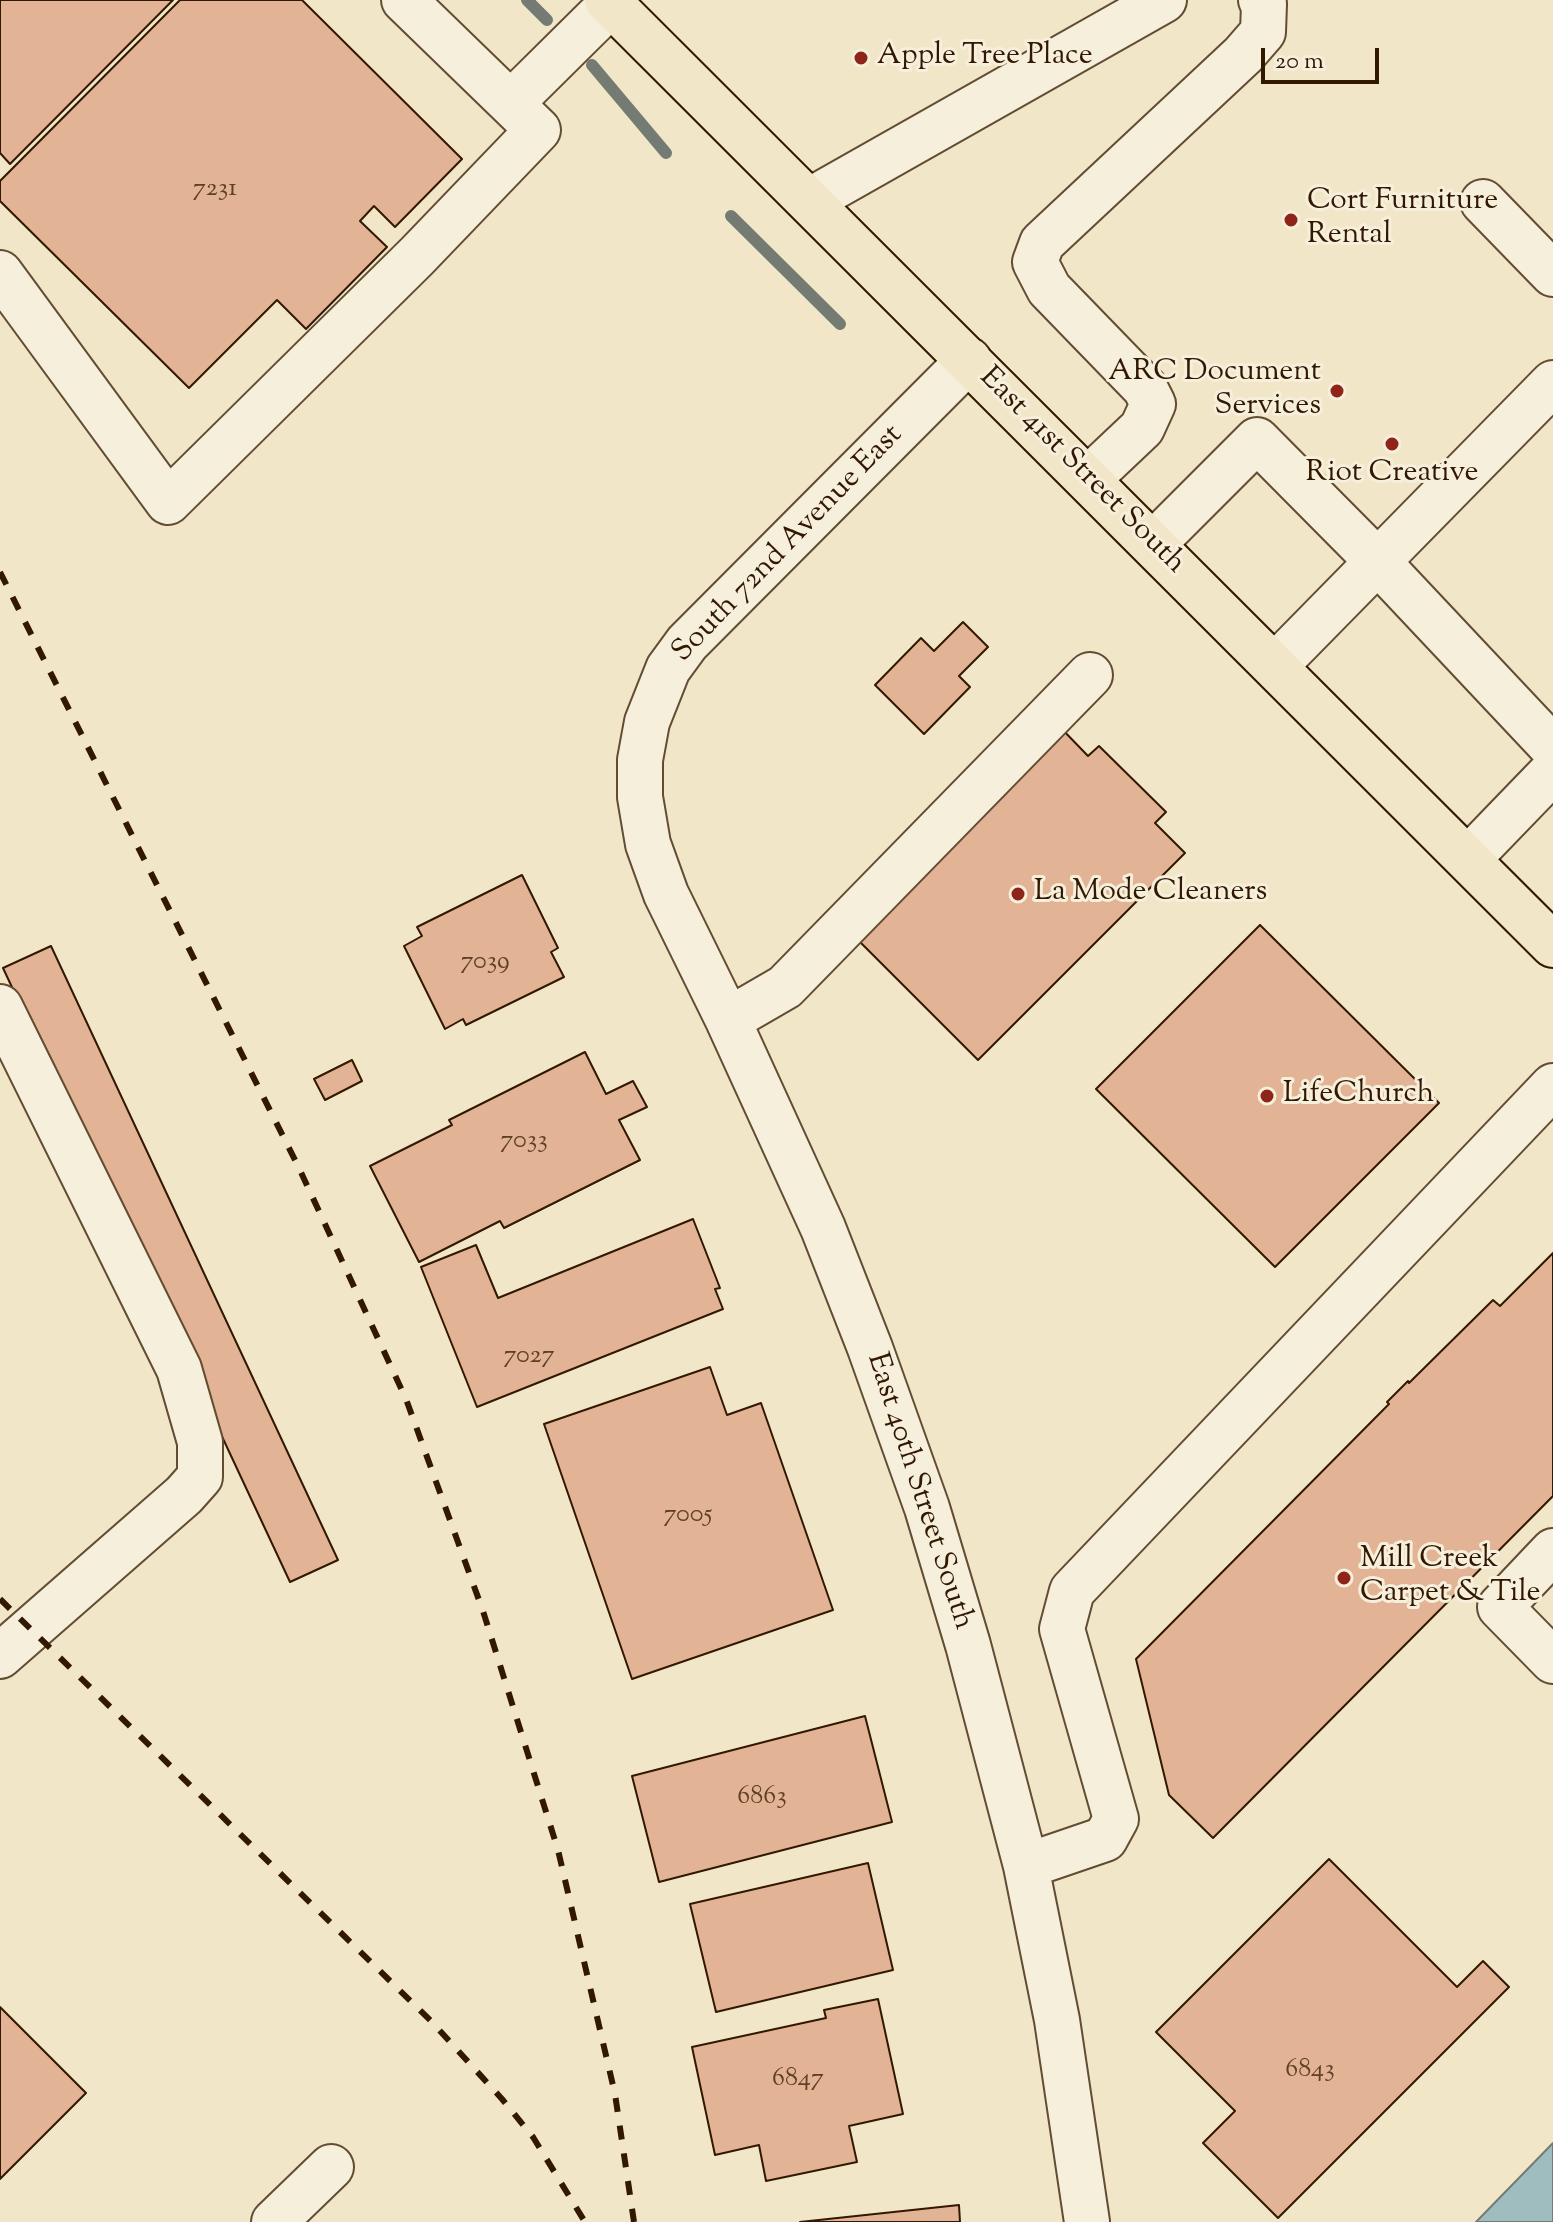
<!DOCTYPE html>
<html>
<head>
<meta charset="utf-8">
<style>
	body { margin:0 }
	#map { position:relative; width:1553px; height:2222px; overflow:hidden; background:#f1e6c8; font-family:"Sorts Mill Goudy",serif }
	canvas { display:block }
	.scale { position:absolute; left:1261px; top:48px; width:118px; height:36px; box-sizing:border-box; border:4px solid #331801; border-top:0; padding-left:10px; font-size:24px; line-height:28px; white-space:nowrap; color:#331801; -webkit-text-stroke:6px #f6efdb; paint-order:stroke }
</style>
</head>
<body>
<div id="map">
<canvas width="1553" height="2222"></canvas>
<div class="scale">20 m</div>
</div>
<script>
const context = document.querySelector('canvas').getContext('2d');
context.lineJoin = 'round';
function fillPath(path, color) { context.fillStyle = color; context.fill(path, 'evenodd'); }
const toPath = rows => new Path2D(rows.map(r => 'M' + r).join(''));
function trace(path, color, width, dash) { context.strokeStyle = color; context.lineWidth = width; context.lineCap = dash ? 'butt' : 'round'; context.setLineDash(dash || []); context.stroke(path); }
function label(font, color, halo, rows, align = 'center') {
  context.font = font + ' "Sorts Mill Goudy",serif'; context.lineWidth = 6; context.setLineDash([]); context.textBaseline = 'middle'; context.strokeStyle = halo; context.fillStyle = color; for (const [text, x, y, turn = 0] of rows) {
    context.save(); context.translate(x, y); context.rotate((+turn || 0) * Math.PI / 180); context.textAlign = isNaN(turn) ? turn : align; if (halo) context.strokeText(text, 0, 0); context.fillText(text, 0, 0); context.restore();
  }
}
const water = toPath([
	[1553,2143,1553,2222,1476,2222,1553,2143]
]);
const stream = toPath([
	[527,0,547,20],
	[592,65,666,153],
	[731,216,840,324]
]);
const building = toPath([
	[0,0,173,0,10,164,0,153,0,0],
	[180,0,302,0,462,159,395,227,374,206,360,221,387,247,306,329,277,300,189,388,0,201,0,181,180,0],
	[963,622,988,647,959,676,970,687,924,734,875,685,921,638,934,651,963,622],
	[1059,726,1088,756,1099,746,1166,812,1155,823,1185,853,978,1060,852,934,1059,726],
	[522,875,558,948,551,952,564,977,466,1025,463,1019,445,1029,404,946,422,936,417,927,522,875],
	[1260,925,1439,1103,1275,1267,1096,1089,1260,925],
	[51,946,338,1560,290,1582,3,968,51,946],
	[585,1052,606,1094,633,1081,647,1107,619,1120,640,1160,504,1228,500,1221,419,1262,370,1166,452,1125,449,1120,585,1052],
	[352,1060,362,1081,325,1100,314,1079,352,1060],
	[693,1219,720,1288,715,1289,723,1309,477,1407,421,1267,476,1245,498,1298,693,1219],
	[1553,1253,1553,1496,1213,1838,1169,1795,1136,1659,1389,1404,1387,1402,1408,1381,1409,1383,1493,1300,1500,1306,1553,1253],
	[710,1367,727,1415,761,1403,833,1610,632,1679,544,1424,710,1367],
	[865,1716,892,1822,659,1882,632,1776,865,1716],
	[1329,1859,1457,1987,1483,1961,1509,1987,1278,2218,1203,2143,1235,2111,1156,2032,1329,1859],
	[868,1863,893,1970,716,2012,690,1904,868,1863],
	[878,1999,903,2114,849,2126,857,2162,766,2181,759,2145,715,2155,692,2047,826,2018,824,2010,878,1999],
	[0,2007,86,2093,0,2179,0,2007],
	[959,2205,960,2222,800,2222,959,2205]
]);
const minor = toPath([
	[511,103,611,4],
	[809,201,1164,0],
	[1483,202,1553,274],
	[0,273,168,502,417,256,538,130,404,0],
	[969,360,687,643,668,669,647,722,640,760,640,797,648,844,666,894,728,1020,823,1228,870,1348,927,1508,968,1645,1026,1866,1057,2020,1087,2222],
	[1088,479,1142,428,1153,404,1145,388,1049,289,1035,262,1042,243,1243,55,1263,32,1264,4,1261,0],
	[1153,544,1257,440,1378,562,1553,748],
	[1275,666,1553,383],
	[1468,859,1553,771],
	[0,1007,179,1369,200,1442,200,1477,184,1495,0,1656],
	[728,1020,785,987,1090,675],
	[1553,1551,1500,1607,1553,1661],
	[1026,1866,1105,1839,1116,1819,1062,1629,1072,1591,1553,1086],
	[274,2222,331,2167]
]);
const major = toPath([
	[607,0,1553,945]
]);
const rail = toPath([
	[0,572,299,1168,406,1399,483,1611,558,1850,615,2094,634,2222],
	[0,1599,431,2021,502,2099,533,2137,585,2222]
]);
const markers = [
	[861,58,8,"#8f2418"],
	[1291,220,8,"#8f2418"],
	[1337,391,8,"#8f2418"],
	[1392,444,8,"#8f2418"],
	[1018,894,8,"#8f2418"],
	[1267,1096,8,"#8f2418"],
	[1344,1578,8,"#8f2418"]
];
const numberNames = [
	["7231",215,191],
	["7039",485,964],
	["7033",524,1143],
	["7027",529,1358],
	["7005",688,1517],
	["6863",762,1799],
	["6843",1310,2072],
	["6847",798,2081]
];
const poiNames = [
	["Apple Tree Place",877,58],
	["Cort Furniture",1307,203],
	["Rental",1307,237],
	["ARC Document",1321,374,"right"],
	["Services",1321,408,"right"],
	["Riot Creative",1392,475,"center"],
	["La Mode Cleaners",1034,894],
	["LifeChurch",1283,1096],
	["Mill Creek",1360,1561],
	["Carpet & Tile",1360,1595]
];
const streetNames = [
	["East 41st Street South",1081,472,45],
	["South 72nd Avenue East",789,545,-46],
	["East 40th Street South",918,1492,72]
];
fillPath(water, '#9fbdbf');
trace(water, '#747b73', 2);
trace(stream, '#747b73', 12);
fillPath(building, '#e2b394');
trace(building, '#331801', 2);
trace(minor, '#624c33', 48);
trace(major, '#331801', 48);
trace(minor, '#f6efdb', 44);
trace(major, '#f1e6c8', 44);
trace(rail, '#331801', 6, [14, 14]);
for (const [x, y, r, color] of markers) { const dot = new Path2D(); dot.arc(x, y, r, 0, 2 * Math.PI); context.fillStyle = color; context.fill(dot); trace(dot, '#f6efdb', 3); }
label('26px', '#5f3f26', null, numberNames);
label('30px', '#331801', '#f6efdb', poiNames, 'left');
label('30px', '#331801', '#f6efdb', streetNames);
</script>
</body>
</html>
